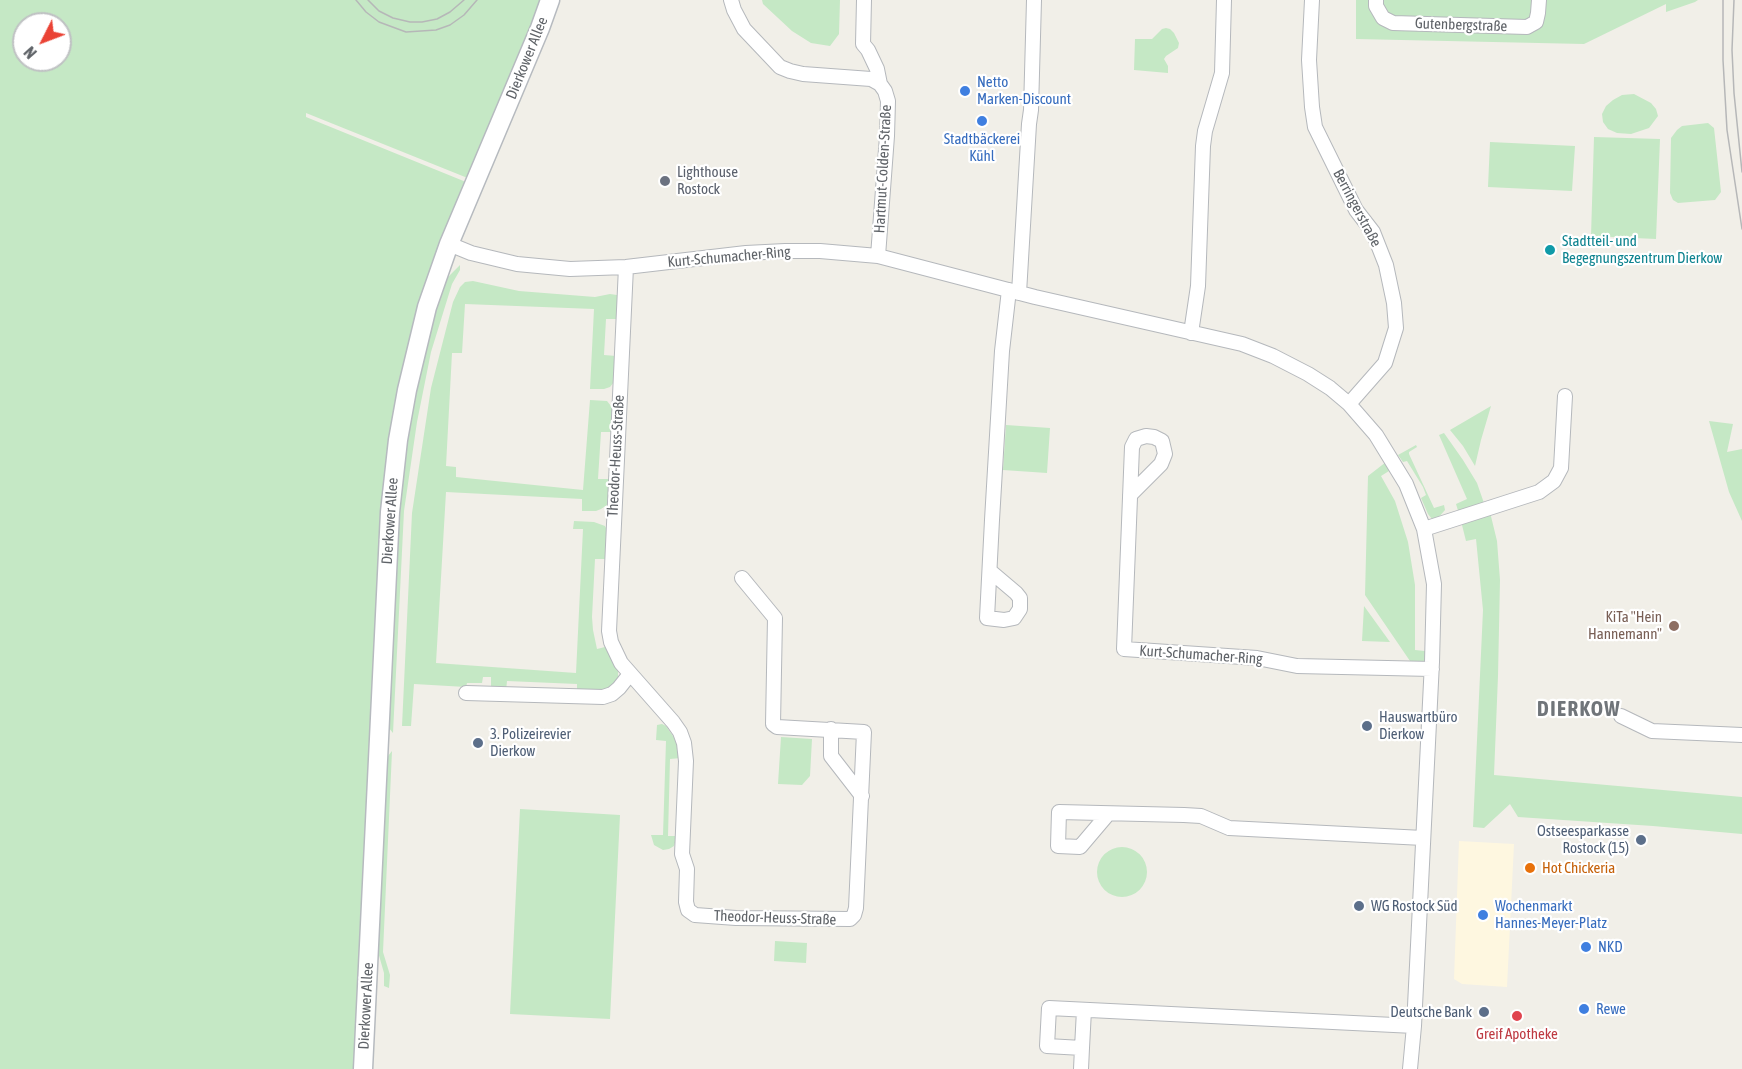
<!DOCTYPE html>
<html>
<head>
<meta charset="utf-8">
<style>
	body { margin:0 }
	#map { position:relative; width:1742px; height:1069px; overflow:hidden; background:#f1efe8; font-family:"Asap Condensed",sans-serif }
	canvas { display:block }
	.north { position:absolute; left:12px; top:12px; width:60px; height:60px; box-sizing:border-box; background:#fff; border:2px solid #bfc1c3; border-radius:50%; rotate:228deg; font-size:16px; font-weight:700; line-height:24px; text-align:center; color:#5f6368 }
	.north::after { content:''; display:block; margin:auto; width:21px; height:27px; background:#ea4335; clip-path:polygon(50% 0,100% 100%,50% 72%,0 100%) }
</style>
</head>
<body>
<div id="map">
<canvas width="1742" height="1069"></canvas>
<div class="north">N</div>
</div>
<script>
const context = document.querySelector('canvas').getContext('2d');
context.lineJoin = 'round';
function fillPath(path, color) { context.fillStyle = color; context.fill(path, 'evenodd'); }
const toPath = rows => new Path2D(rows.map(r => 'M' + r).join(''));
function trace(path, color, width, dash) { context.strokeStyle = color; context.lineWidth = width; context.lineCap = dash ? 'butt' : 'round'; context.setLineDash(dash || []); context.stroke(path); }
function label(font, color, halo, rows, align = 'center') {
  context.font = font + ' "Asap Condensed",sans-serif'; context.lineWidth = 4.5; context.setLineDash([]); context.textBaseline = 'middle'; context.strokeStyle = halo; context.fillStyle = color; for (const [text, x, y, turn = 0] of rows) {
    context.save(); context.translate(x, y); context.rotate((+turn || 0) * Math.PI / 180); context.textAlign = isNaN(turn) ? turn : align; if (halo) context.strokeText(text, 0, 0); context.fillText(text, 0, 0); context.restore();
  }
}
const commercial = toPath([
	[1459,841,1514,844,1507,987,1462,984,1454,979]
]);
const green = toPath([
	[0,0,550,0,475,181,306,113,306,117,466,182,437,249,412,327,394,419,355,1069,0,1069],
	[24,24,60,24,60,60,24,60],
	[762,0,840,0,839,34,830,46,811,43,792,31,763,4],
	[1356,0,1698,0,1695,2,1666,12,1666,4,1584,44,1356,39],
	[1166,28,1170,29,1174,33,1179,43,1178,48,1166,56,1164,59,1168,66,1168,73,1134,70,1135,39,1152,39,1162,29],
	[1634,94,1651,103,1656,109,1658,116,1649,128,1631,134,1617,133,1608,129,1603,122,1602,114,1606,106,1613,100,1622,95],
	[1708,123,1714,128,1721,192,1715,200,1678,203,1673,200,1670,193,1671,138,1677,130,1682,126],
	[1594,137,1660,139,1656,239,1591,236],
	[1490,142,1575,146,1572,191,1488,187],
	[460,265,460,270,452,284,431,352,417,422,404,511,393,733,388,727,399,509,410,420,425,348,446,279],
	[473,281,519,291,595,297,610,294,617,295,618,319,606,319,604,355,616,356,614,382,610,387,604,389,590,389,594,309,465,304,462,353,452,353,446,466,456,467,456,477,583,490,590,400,607,401,611,406,613,411,612,432,601,432,598,479,610,479,609,498,607,505,601,509,596,511,582,511,582,499,446,492,436,663,576,673,583,529,573,529,574,521,594,522,605,526,608,532,606,559,595,559,592,617,593,630,597,649,605,647,618,671,618,679,613,688,605,693,577,694,577,684,507,681,506,691,491,689,491,677,483,677,482,683,467,683,466,687,414,684,411,726,402,726,412,513,431,388,453,302,460,287,465,282],
	[1491,406,1481,440,1475,466,1463,446,1450,430],
	[1709,421,1733,424,1727,452,1742,449,1742,521,1729,492],
	[1006,425,1050,428,1047,473,1003,470],
	[1444,433,1463,460,1477,483,1485,506,1459,514,1456,504,1467,499,1439,435],
	[1416,445,1417,447,1409,452,1409,454,1434,508,1444,505,1445,510,1438,518,1432,519,1428,514,1421,498,1426,495,1423,487,1407,461,1403,462,1398,455],
	[1386,462,1389,471,1381,476,1395,501,1408,542,1415,585,1415,650,1425,651,1425,662,1410,661,1365,595,1368,476],
	[1489,508,1497,541,1500,580,1498,676,1494,775,1742,797,1742,834,1653,826,1518,817,1510,804,1484,828,1473,827,1483,610,1476,539,1466,541,1460,517],
	[1364,606,1390,642,1362,641],
	[662,724,666,726,673,736,679,747,681,758,670,759,668,836,677,836,674,846,669,849,663,850,654,845,651,835,663,835,666,741,656,740,657,725],
	[781,737,812,739,810,776,802,785,778,784],
	[392,751,383,952,390,975,389,988,384,986,384,973,378,952,386,762,388,756],
	[520,809,620,815,610,1019,510,1014],
	'1097 872a25 25 0 1 1 50 0a25 25 0 1 1-50 0Z',
	[775,941,807,943,806,963,774,961]
]);
const street = toPath([
	[731,0,734,10,744,29,780,67,790,71,803,74,871,79,880,84,885,91,888,101,887,136,878,256],
	[864,0,863,44,868,50,877,69,880,84],
	[1312,0,1309,60,1312,107,1315,127,1356,210,1373,232,1386,265,1394,303,1396,328,1385,363,1349,404],
	[1376,0,1376,6,1383,18,1393,23,1527,27,1536,22,1538,13,1539,0],
	[449,244,471,253,517,264,570,269,626,267,746,253,785,251,820,251,878,256,1035,297,1242,344,1273,356,1308,374,1330,388,1349,404,1376,435,1406,484,1424,529,1434,584,1432,662,1414,1026,1410,1069],
	[626,267,609,631,611,642,621,663,673,722,680,732,684,743,686,761,682,854,687,869,686,902,688,910,695,915,736,918,850,919,854,915,856,908,864,732,777,727,773,724,775,618,742,578],
	[1019,293,1029,124,1031,110,1034,0],
	[1191,333,1198,286,1203,146,1205,131,1222,73,1224,0],
	[1130,495,1161,464,1165,454,1162,441,1154,437,1146,436,1136,439,1132,447,1124,649,1257,658,1297,666,1432,669],
	[1424,529,1539,492,1554,481,1561,468,1565,396],
	[990,571,1016,593,1020,598,1020,609,1014,618,1004,620,987,618,992,520,1002,351,1009,290],
	[466,693,603,697,612,694,619,688,630,674],
	[1621,716,1652,731,1742,735],
	[831,729,831,756,862,796],
	[1108,814,1080,847,1058,846,1059,812,1184,815,1201,816,1229,828,1423,838],
	[1084,1010,1082,1048,1047,1046,1049,1008,1414,1026],
	[1081,1069,1082,1048]
]);
const secondary = toPath([
	[363,1069,390,512,398,440,407,390,427,307,449,244,540,28,550,0]
]);
const tram = toPath([
	[356,0,366,12,379,22,406,32,436,30,450,25,464,15,477,0],
	[368,0,379,11,393,18,410,22,422,22,437,19,450,12,464,0],
	[1723,0,1723,60,1727,130,1742,229],
	[1734,0,1732,50,1734,93,1742,172]
]);
const markers = [
	[965,91,6,"#3f7fe0"],
	[982,121,6,"#3f7fe0"],
	[665,181,6,"#6b7280"],
	[1550,250,6,"#0f9aa8"],
	[1674,626,6,"#8d6e63"],
	[1367,726,6,"#5c6f8a"],
	[478,743,6,"#5c6f8a"],
	[1641,840,6,"#5c6f8a"],
	[1530,868,6,"#e8710a"],
	[1359,906,6,"#5c6f8a"],
	[1483,915,6,"#3f7fe0"],
	[1586,947,6,"#3f7fe0"],
	[1584,1009,6,"#3f7fe0"],
	[1484,1012,6,"#5c6f8a"],
	[1517,1016,6,"#e0444e"]
];
const streetNames = [
	["Gutenbergstraße",1461,25,2],
	["Dierkower Allee",527,58,-68],
	["Hartmut-Colden-Straße",883,169,-87],
	["Berringerstraße",1357,208,62],
	["Kurt-Schumacher-Ring",729,257,-5],
	["Theodor-Heuss-Straße",616,456,-87],
	["Dierkower Allee",390,521,-86],
	["Kurt-Schumacher-Ring",1201,655,4],
	["Theodor-Heuss-Straße",775,918,2],
	["Dierkower Allee",366,1006,-87]
];
const shopNames = [
	["Netto",977,82],
	["Marken-Discount",977,99],
	["Stadtbäckerei",982,139,"center"],
	["Kühl",982,156,"center"],
	["Wochenmarkt",1495,906],
	["Hannes-Meyer-Platz",1495,923],
	["NKD",1598,947],
	["Rewe",1596,1009]
];
const worshipNames = [
	["Lighthouse",677,172],
	["Rostock",677,189]
];
const cultureNames = [
	["Stadtteil- und",1562,241],
	["Begegnungszentrum Dierkow",1562,258]
];
const educationNames = [
	["KiTa \"Hein",1662,617],
	["Hannemann\"",1662,634]
];
const serviceNames = [
	["Hauswartbüro",1379,717],
	["Dierkow",1379,734],
	["3. Polizeirevier",490,734],
	["Dierkow",490,751],
	["Ostseesparkasse",1629,831,"right"],
	["Rostock (15)",1629,848,"right"],
	["WG Rostock Süd",1371,906],
	["Deutsche Bank",1472,1012,"right"]
];
const foodNames = [
	["Hot Chickeria",1542,868]
];
const healthNames = [
	["Greif Apotheke",1517,1034]
];
const districtNames = [
	["DIERKOW",1579,709]
];
fillPath(commercial, '#fef7e0');
fillPath(green, '#c5e8c5');
trace(street, '#b5b8bc', 16);
trace(secondary, '#b6babf', 21);
trace(street, '#fff', 14);
trace(secondary, '#fff', 18);
trace(tram, '#b6b7b8', 1.5);
for (const [x, y, r, color] of markers) { const dot = new Path2D(); dot.arc(x, y, r, 0, 2 * Math.PI); context.fillStyle = color; context.fill(dot); trace(dot, '#fff', 2); }
label('15px', '#5f6368', '#fff', streetNames);
label('15px', '#366cbe', '#fff', shopNames, 'left');
label('15px', '#5b616d', '#fff', worshipNames, 'left');
label('15px', '#0d838f', '#fff', cultureNames, 'left');
label('15px', '#785e54', '#fff', educationNames, 'right');
label('15px', '#4e5e75', '#fff', serviceNames, 'left');
label('15px', '#c56008', '#fff', foodNames, 'left');
label('15px', '#be3a42', '#fff', healthNames);
context.letterSpacing = '1.5px';
label('bold 21px', '#70757a', '#fff', districtNames);
context.letterSpacing = '0px';
</script>
</body>
</html>
